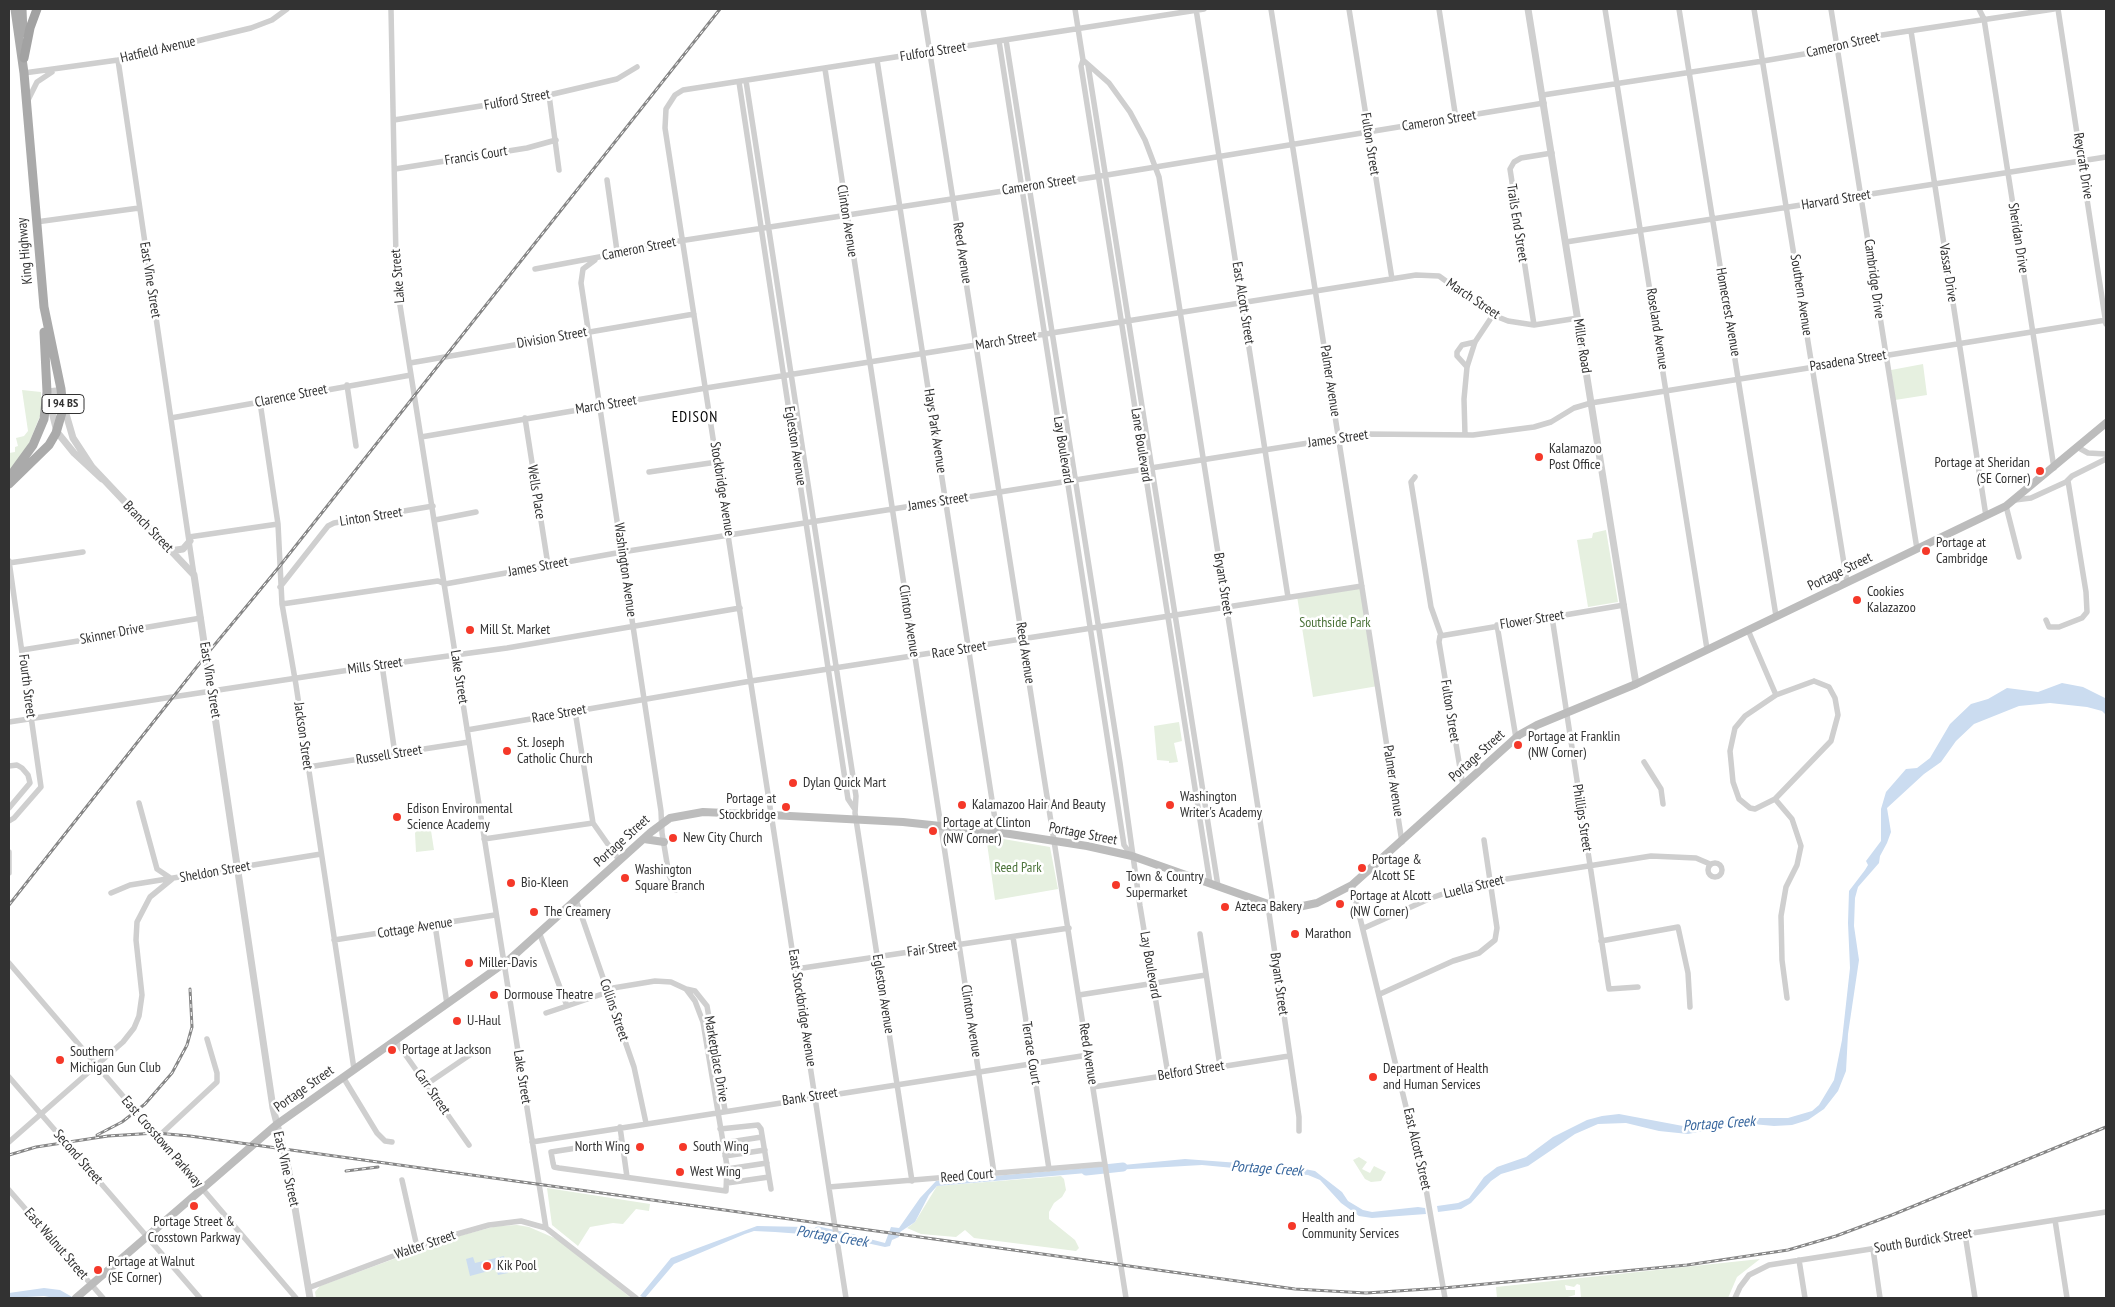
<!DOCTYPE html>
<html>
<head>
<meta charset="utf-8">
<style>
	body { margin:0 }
	#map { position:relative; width:2115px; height:1307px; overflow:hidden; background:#fff; font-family:"PT Sans Narrow",sans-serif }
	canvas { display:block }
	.frame { position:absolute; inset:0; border:10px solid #323232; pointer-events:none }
</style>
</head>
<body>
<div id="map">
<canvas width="2115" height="1307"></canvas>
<div class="frame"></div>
</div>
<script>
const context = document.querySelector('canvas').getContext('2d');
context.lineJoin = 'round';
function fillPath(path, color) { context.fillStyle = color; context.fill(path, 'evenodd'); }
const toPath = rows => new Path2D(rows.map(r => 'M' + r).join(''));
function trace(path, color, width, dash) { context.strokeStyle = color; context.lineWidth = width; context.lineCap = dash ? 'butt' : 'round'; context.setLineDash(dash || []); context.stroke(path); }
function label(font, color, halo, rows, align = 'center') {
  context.font = font + ' "PT Sans Narrow",sans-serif'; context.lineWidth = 5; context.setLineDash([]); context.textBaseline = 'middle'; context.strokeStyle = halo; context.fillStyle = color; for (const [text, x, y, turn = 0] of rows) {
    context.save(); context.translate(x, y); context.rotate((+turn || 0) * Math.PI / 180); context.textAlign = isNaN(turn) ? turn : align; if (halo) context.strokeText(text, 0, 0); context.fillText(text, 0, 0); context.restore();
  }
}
const green = toPath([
	[1923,364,1927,395,1895,400,1891,370],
	[22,390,41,392,42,411,27,448,9,472,9,453,15,452,15,447,18,446,16,438,24,436,28,431],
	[1606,530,1618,602,1588,607,1577,540,1592,538,1593,533],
	[1362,586,1378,686,1313,697,1297,596],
	[1179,722,1182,741,1174,743,1178,762,1169,763,1169,761,1157,760,1154,726],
	[425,820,430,824,434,850,416,852,415,833],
	[986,836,1050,847,1058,889,995,900],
	[1359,1157,1367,1162,1362,1169,1370,1173,1374,1166,1386,1172,1381,1181,1371,1182,1365,1179,1353,1160],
	[1061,1176,1064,1179,1066,1190,1062,1197,1054,1203,1049,1212,1049,1219,1075,1240,1079,1248,1076,1251,974,1238,965,1230,956,1237,921,1234,907,1228,915,1222,937,1186],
	[547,1188,650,1204,649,1211,636,1209,623,1224,613,1223,590,1227,578,1246,552,1225],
	[517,1225,529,1227,559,1240,631,1298,316,1298,315,1292,320,1286,451,1238,497,1226],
	[1760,1259,1737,1277,1728,1298,1581,1298,1580,1285,1577,1284,1574,1287,1565,1285,1566,1290,1575,1290,1575,1295,1564,1298,1497,1298,1496,1287]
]);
const water = toPath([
	[2062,683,2083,687,2105,698,2106,715,2102,711,2087,707,2050,703,2019,706,1974,724,1956,741,1941,762,1924,774,1887,808,1891,832,1887,843,1880,856,1879,863,1858,887,1855,898,1854,926,1859,960,1848,1034,1846,1071,1838,1091,1824,1109,1808,1120,1792,1125,1774,1126,1742,1123,1688,1134,1659,1131,1626,1123,1598,1124,1575,1134,1528,1166,1501,1174,1491,1181,1471,1203,1461,1209,1438,1212,1437,1206,1458,1203,1469,1198,1484,1177,1497,1167,1526,1157,1553,1137,1587,1120,1602,1116,1619,1114,1683,1126,1716,1123,1732,1118,1788,1118,1812,1111,1819,1105,1834,1080,1842,1040,1850,968,1848,923,1849,891,1865,870,1868,865,1866,861,1881,841,1881,809,1886,792,1906,769,1917,768,1930,758,1950,724,1971,704,1988,699,2007,688,2038,692],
	[1185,1159,1294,1167,1315,1171,1342,1192,1348,1201,1363,1210,1372,1212,1418,1207,1425,1208,1426,1214,1372,1218,1359,1216,1341,1203,1320,1180,1308,1175,1202,1165,1114,1170,1113,1166],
	[1097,1167,1098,1172,937,1186,929,1195,915,1222,900,1232,899,1237,892,1240,890,1246,885,1247,844,1238,843,1232,885,1243,891,1227,899,1228,920,1198,936,1181],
	[757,1226,806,1227,823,1230,828,1232,829,1236,775,1232,754,1231,745,1234,674,1264,645,1298,640,1296,671,1258],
	[504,1256,508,1273,498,1275,496,1269,470,1276,466,1259,473,1257,475,1263],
	[44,1288,60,1290,74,1298,54,1298,44,1296,9,1298,9,1293]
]);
const river = toPath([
	[1086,1171,1123,1167],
	[818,1231,854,1239]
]);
const minor = toPath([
	[391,9,396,258,399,299,546,1228,636,1298],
	[923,9,1126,1298],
	[1075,9,1083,60,1081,66,1210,883],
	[1196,9,1288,597],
	[1271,9,1402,842],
	[1349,9,1392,279],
	[1439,9,1456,119],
	[1605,9,1707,649],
	[1679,9,1776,616],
	[1754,9,1847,582],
	[1831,9,1917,549],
	[1979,9,1984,19,2054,468],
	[2058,9,2106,324],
	[1911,31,1986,516],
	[1006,40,1120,763,1140,906,1168,1074],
	[999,41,1124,845,1132,856],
	[118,60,194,575],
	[877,60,997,832],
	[1083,60,1109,83,1130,112,1145,140,1159,177,1272,897,1269,913,1299,1117,1299,1131],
	[1088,65,1218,886],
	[825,69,994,1173],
	[24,73,118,60,251,28,272,20,287,9],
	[746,81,856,796,855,813,912,1181],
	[739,82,848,799,854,808],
	[549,95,559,170],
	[1543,95,1763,61,1804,54,1869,37,2054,9],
	[28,100,37,82,52,72],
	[394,120,549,95,617,79,637,67],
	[395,169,527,148,556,140],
	[607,180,617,251],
	[36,222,139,208],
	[1566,242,2106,157],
	[595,260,583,269,581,283,661,811,662,833,669,875,676,890],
	[535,269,599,257,621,250,1107,175,1544,103],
	[1534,325,1510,169,1514,162,1521,158,1552,153],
	[410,363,694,314],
	[1467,367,1457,356,1457,352,1462,345,1475,342],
	[347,385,356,446],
	[260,402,278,524,282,604,296,685,354,1069],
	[171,418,411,375],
	[525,418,548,565],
	[1465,435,1464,399,1467,367,1475,342,1493,315],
	[421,437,706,388,1416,275,1439,276,1493,315,1508,321,1534,325,1578,318],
	[2079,448,2088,453,2106,454],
	[649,472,717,462],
	[1415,477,1411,482,1431,607,1441,635],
	[2015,500,2031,498,2066,482,2072,476,2106,459],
	[2006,506,2019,557],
	[435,520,476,512],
	[189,537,278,524],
	[9,561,41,787,14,818,9,821],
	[9,563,83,552],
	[280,587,328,526,334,523,433,506],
	[282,604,438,581,445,584,622,552,1365,434,1473,435,1534,427,1551,422,1574,408,1591,403,2106,320],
	[1552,617,1609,989,1638,987],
	[2046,620,2049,627,2059,627,2082,618,2087,612,2086,592,2068,481],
	[1497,625,1516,738],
	[1748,630,1776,695],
	[22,650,103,637,125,631,201,618],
	[382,665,395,754],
	[1814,681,1829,687,1835,698,1838,715,1831,741,1775,799,1755,809,1750,808,1739,799,1733,782,1730,751,1735,728,1745,716,1776,695,1814,681],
	[575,711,593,823,619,860],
	[9,722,382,665,507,648,740,608],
	[467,730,751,681,1362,586],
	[1644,762,1661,789,1663,804],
	[9,766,17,765,22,768,28,775,30,783,9,808],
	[308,767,469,742],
	[1463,786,1439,642,1440,636,1624,605],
	[1775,799,1792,819,1801,846,1797,865,1786,887,1781,916,1782,960,1787,998],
	[484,839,593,823],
	[9,852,9,873],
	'1708 870a7 7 0 1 1 14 0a7 7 0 1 1-14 0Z',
	[1352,885,1426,1189,1445,1298],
	[111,893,130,885,321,854],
	[576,900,634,1067,646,1123],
	[435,925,447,1004],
	[1364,928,1431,898,1469,885,1651,856,1696,858,1710,864],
	[539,932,567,1006,608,992],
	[1200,934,1220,1066],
	[1013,937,1049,1169],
	[334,940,495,915],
	[1601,941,1678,927,1688,973,1690,1007],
	[9,963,296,1298],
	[796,969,1069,928],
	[607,989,655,981,671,982,686,989,695,1001,703,1022,727,1166,726,1191,559,1168,554,1167,553,1163,551,1152,622,1141],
	[686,989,695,991,707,1006,725,1110],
	[1380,994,1453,961,1479,953,1495,940,1497,928,1484,840],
	[1079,995,1206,975],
	[546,1013,567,1006],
	[395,1040,469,1145],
	[9,1077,200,1298],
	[343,1077,377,1133,385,1141,392,1142],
	[427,1084,477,1050],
	[1093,1087,1289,1056],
	[620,1127,627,1177],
	[720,1129,758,1125,761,1129,771,1189],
	[159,1136,217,1082,217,1073,207,1039],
	[9,1142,123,1042,134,1028,139,1016,142,995,136,940,137,922,150,897,172,879,157,869,139,803],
	[532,1142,1088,1055],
	[723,1143,762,1137],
	[725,1156,765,1150],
	[727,1169,767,1163],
	[402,1180,417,1247],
	[727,1183,769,1177],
	[829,1187,1105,1164],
	[9,1190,103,1298],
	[2055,1220,2067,1298],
	[1965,1234,1975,1298],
	[1873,1249,1880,1298],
	[1799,1260,1805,1298],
	[308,1288,436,1240,489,1225,521,1221,546,1228],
	[846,1298,665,128,666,109,675,95,683,90,1204,9],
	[1735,1298,1740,1287,1749,1275,1769,1265,2106,1212]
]);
const tertiary = toPath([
	[1528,9,1636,684],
	[62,397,56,391,47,392,57,432,74,453,102,479],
	[64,407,73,438,92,467,194,575,273,1108,289,1172,310,1298],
	[170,551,183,549,190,541]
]);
const secondary = toPath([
	[644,839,664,842],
	[76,1298,276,1125,510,959,651,832,670,818,703,812,771,815,903,822,997,832,1087,846,1132,856,1271,905,1298,907,1317,903,1352,885,1519,735,1537,725,1636,684,2006,506,2106,423]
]);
const primary = toPath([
	[22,9,23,33],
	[9,478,33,445,44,419,47,392,44,332],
	[9,484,49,445,56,433,63,409,61,389,44,307,24,73,15,9]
]);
const trunk = toPath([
	[24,58,30,28,37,9]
]);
const rail = toPath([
	[9,905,207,654,279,567,720,9],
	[97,1135,122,1122,145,1104,172,1073,187,1045,192,1027,190,989],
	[9,1155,36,1147,108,1136,156,1133,190,1136,1295,1289,1366,1293,1443,1288,1687,1265,1788,1250,1836,1236,1892,1215,2106,1127],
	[346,1171,378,1167]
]);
const markers = [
	[1539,457,5,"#f53829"],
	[2040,471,5,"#f53829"],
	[1926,551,5,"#f53829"],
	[1857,600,5,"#f53829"],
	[470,630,5,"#f53829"],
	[1518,745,5,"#f53829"],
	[507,751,5,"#f53829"],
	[793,783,5,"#f53829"],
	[962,805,5,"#f53829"],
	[1170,805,5,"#f53829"],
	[786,807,5,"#f53829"],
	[397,817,5,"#f53829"],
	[933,831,5,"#f53829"],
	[673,838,5,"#f53829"],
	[1362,868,5,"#f53829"],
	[625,878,5,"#f53829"],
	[511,883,5,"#f53829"],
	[1116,885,5,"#f53829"],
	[1340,904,5,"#f53829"],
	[1225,907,5,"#f53829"],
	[534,912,5,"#f53829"],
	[1295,934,5,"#f53829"],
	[469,963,5,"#f53829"],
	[494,995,5,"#f53829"],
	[457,1021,5,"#f53829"],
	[392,1050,5,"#f53829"],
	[60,1060,5,"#f53829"],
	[1373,1077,5,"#f53829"],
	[640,1147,5,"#f53829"],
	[683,1147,5,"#f53829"],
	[680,1172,5,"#f53829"],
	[194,1206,5,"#f53829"],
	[1292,1226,5,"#f53829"],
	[487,1266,5,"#f53829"],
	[98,1270,5,"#f53829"]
];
const shields = [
	[63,404,42]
];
const shieldNames = [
	["I 94 BS",63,404]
];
const streetNames = [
	["Cameron Street",1843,45,-13],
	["Hatfield Avenue",158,50,-13],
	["Fulford Street",933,52,-9],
	["Fulford Street",517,100,-10],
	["Cameron Street",1439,121,-9],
	["Fulton Street",1370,144,81],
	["Francis Court",476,156,-9],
	["Reycraft Drive",2083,166,81],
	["Cameron Street",1039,185,-9],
	["Harvard Street",1836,200,-9],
	["Clinton Avenue",847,221,81],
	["Trails End Street",1517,223,81],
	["Sheridan Drive",2018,238,81],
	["Cameron Street",639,249,-11],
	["King Highway",25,251,-95],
	["Reed Avenue",962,253,81],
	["Vassar Drive",1948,273,81],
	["Lake Street",398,276,-95],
	["Cambridge Drive",1874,279,82],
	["East Vine Street",150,280,81],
	["Southern Avenue",1801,295,81],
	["March Street",1473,299,34],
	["East Alcott Street",1243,303,81],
	["Homecrest Avenue",1728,312,80],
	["Roseland Avenue",1657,329,81],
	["Division Street",552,338,-10],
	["March Street",1006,341,-9],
	["Miller Road",1582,346,81],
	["Pasadena Street",1848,361,-9],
	["Palmer Avenue",1330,381,81],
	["Clarence Street",291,396,-11],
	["March Street",606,405,-9],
	["Hays Park Avenue",935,431,81],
	["James Street",1338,439,-8],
	["Lane Boulevard",1141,445,81],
	["Egleston Avenue",795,446,81],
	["Lay Boulevard",1063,450,81],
	["Stockbridge Avenue",722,489,81],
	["Wells Place",536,492,81],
	["James Street",938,502,-9],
	["Linton Street",371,517,-9],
	["Branch Street",148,527,46],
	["James Street",538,567,-10],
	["Washington Avenue",625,570,82],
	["Portage Street",1840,572,-26],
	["Bryant Street",1223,584,81],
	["Flower Street",1532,620,-9],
	["Clinton Avenue",909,621,81],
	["Skinner Drive",112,634,-11],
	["Race Street",959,650,-9],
	["Reed Avenue",1025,653,81],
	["Mills Street",375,666,-8],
	["Lake Street",459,677,81],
	["East Vine Street",210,680,81],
	["Fourth Street",27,686,83],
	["Fulton Street",1450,711,81],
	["Race Street",559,714,-10],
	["Jackson Street",303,736,82],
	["Russell Street",389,755,-9],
	["Portage Street",1477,756,-42],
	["Palmer Avenue",1393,781,81],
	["Phillips Street",1582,818,81],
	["Portage Street",1083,834,11],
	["Portage Street",622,841,-42],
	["Sheldon Street",215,872,-10],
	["Luella Street",1474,887,-14],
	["Cottage Avenue",415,928,-9],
	["Fair Street",932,949,-8],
	["Lay Boulevard",1150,965,80],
	["Bryant Street",1279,984,82],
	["Egleston Avenue",883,994,81],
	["East Stockbridge Avenue",802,1008,81],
	["Collins Street",614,1010,71],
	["Clinton Avenue",971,1021,81],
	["Terrace Court",1031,1053,81],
	["Reed Avenue",1088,1054,81],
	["Marketplace Drive",716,1059,80],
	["Belford Street",1191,1071,-9],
	["Lake Street",522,1077,81],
	["Portage Street",304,1089,-35],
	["Carr Street",432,1092,55],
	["Bank Street",810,1097,-9],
	["East Crosstown Parkway",162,1142,49],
	["East Alcott Street",1417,1149,77],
	["Second Street",78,1157,49],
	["East Vine Street",286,1169,77],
	["Reed Court",967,1176,-5],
	["South Burdick Street",1923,1241,-9],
	["East Walnut Street",56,1244,49],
	["Walter Street",425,1245,-19]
];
const poiNames = [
	["Kalamazoo",1549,449],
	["Post Office",1549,465],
	["Portage at Sheridan",2030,463,"right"],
	["(SE Corner)",2030,479,"right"],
	["Portage at",1936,543],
	["Cambridge",1936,559],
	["Cookies",1867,592],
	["Kalazazoo",1867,608],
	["Mill St. Market",480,630],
	["Portage at Franklin",1528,737],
	["(NW Corner)",1528,753],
	["St. Joseph",517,743],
	["Catholic Church",517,759],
	["Dylan Quick Mart",803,783],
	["Washington",1180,797],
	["Writer's Academy",1180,813],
	["Portage at",776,799,"right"],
	["Stockbridge",776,815,"right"],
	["Kalamazoo Hair And Beauty",972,805],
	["Edison Environmental",407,809],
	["Science Academy",407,825],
	["Portage at Clinton",943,823],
	["(NW Corner)",943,839],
	["New City Church",683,838],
	["Portage &",1372,860],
	["Alcott SE",1372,876],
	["Washington",635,870],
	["Square Branch",635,886],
	["Town & Country",1126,877],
	["Supermarket",1126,893],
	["Bio-Kleen",521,883],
	["Portage at Alcott",1350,896],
	["(NW Corner)",1350,912],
	["Azteca Bakery",1235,907],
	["The Creamery",544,912],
	["Marathon",1305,934],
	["Miller-Davis",479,963],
	["Dormouse Theatre",504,995],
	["U-Haul",467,1021],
	["Portage at Jackson",402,1050],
	["Southern",70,1052],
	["Michigan Gun Club",70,1068],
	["Department of Health",1383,1069],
	["and Human Services",1383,1085],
	["North Wing",630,1147,"right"],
	["South Wing",693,1147],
	["West Wing",690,1172],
	["Health and",1302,1218],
	["Community Services",1302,1234],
	["Portage Street &",194,1222,"center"],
	["Crosstown Parkway",194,1238,"center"],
	["Portage at Walnut",108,1262],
	["(SE Corner)",108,1278],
	["Kik Pool",497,1266]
];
const parkNames = [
	["Southside Park",1335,623],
	["Reed Park",1018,868]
];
const neighbourhoodNames = [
	["EDISON",695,418]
];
const waterNames = [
	["Portage Creek",1719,1124,-4],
	["Portage Creek",1267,1169,4],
	["Portage Creek",832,1237,9]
];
fillPath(green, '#e6f0e0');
fillPath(water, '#cbdcf0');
trace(river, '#cbdcf0', 9);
trace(minor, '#cfcfcf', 5.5);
trace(tertiary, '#cfcfcf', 7);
trace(secondary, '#bcbcbc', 8);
trace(primary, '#aaa', 9);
trace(trunk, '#a2a2a2', 9);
trace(rail, '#878787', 3);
trace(rail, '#fff', 1, [4]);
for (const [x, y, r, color] of markers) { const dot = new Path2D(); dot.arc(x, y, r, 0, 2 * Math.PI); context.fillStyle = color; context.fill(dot); trace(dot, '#fff', 2); }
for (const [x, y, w] of shields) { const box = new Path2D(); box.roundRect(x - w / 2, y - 9.5, w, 19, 4); context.fillStyle = '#fff'; context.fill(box); trace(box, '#323232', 1); }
label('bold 12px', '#323232', null, shieldNames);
label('14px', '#323232', '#fff', streetNames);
label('14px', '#323232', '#fff', poiNames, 'left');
label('14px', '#4c733a', '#fff', parkNames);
context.letterSpacing = '1px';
label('15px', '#000', '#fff', neighbourhoodNames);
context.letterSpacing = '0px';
label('italic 15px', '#37669d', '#fff', waterNames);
</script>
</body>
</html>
